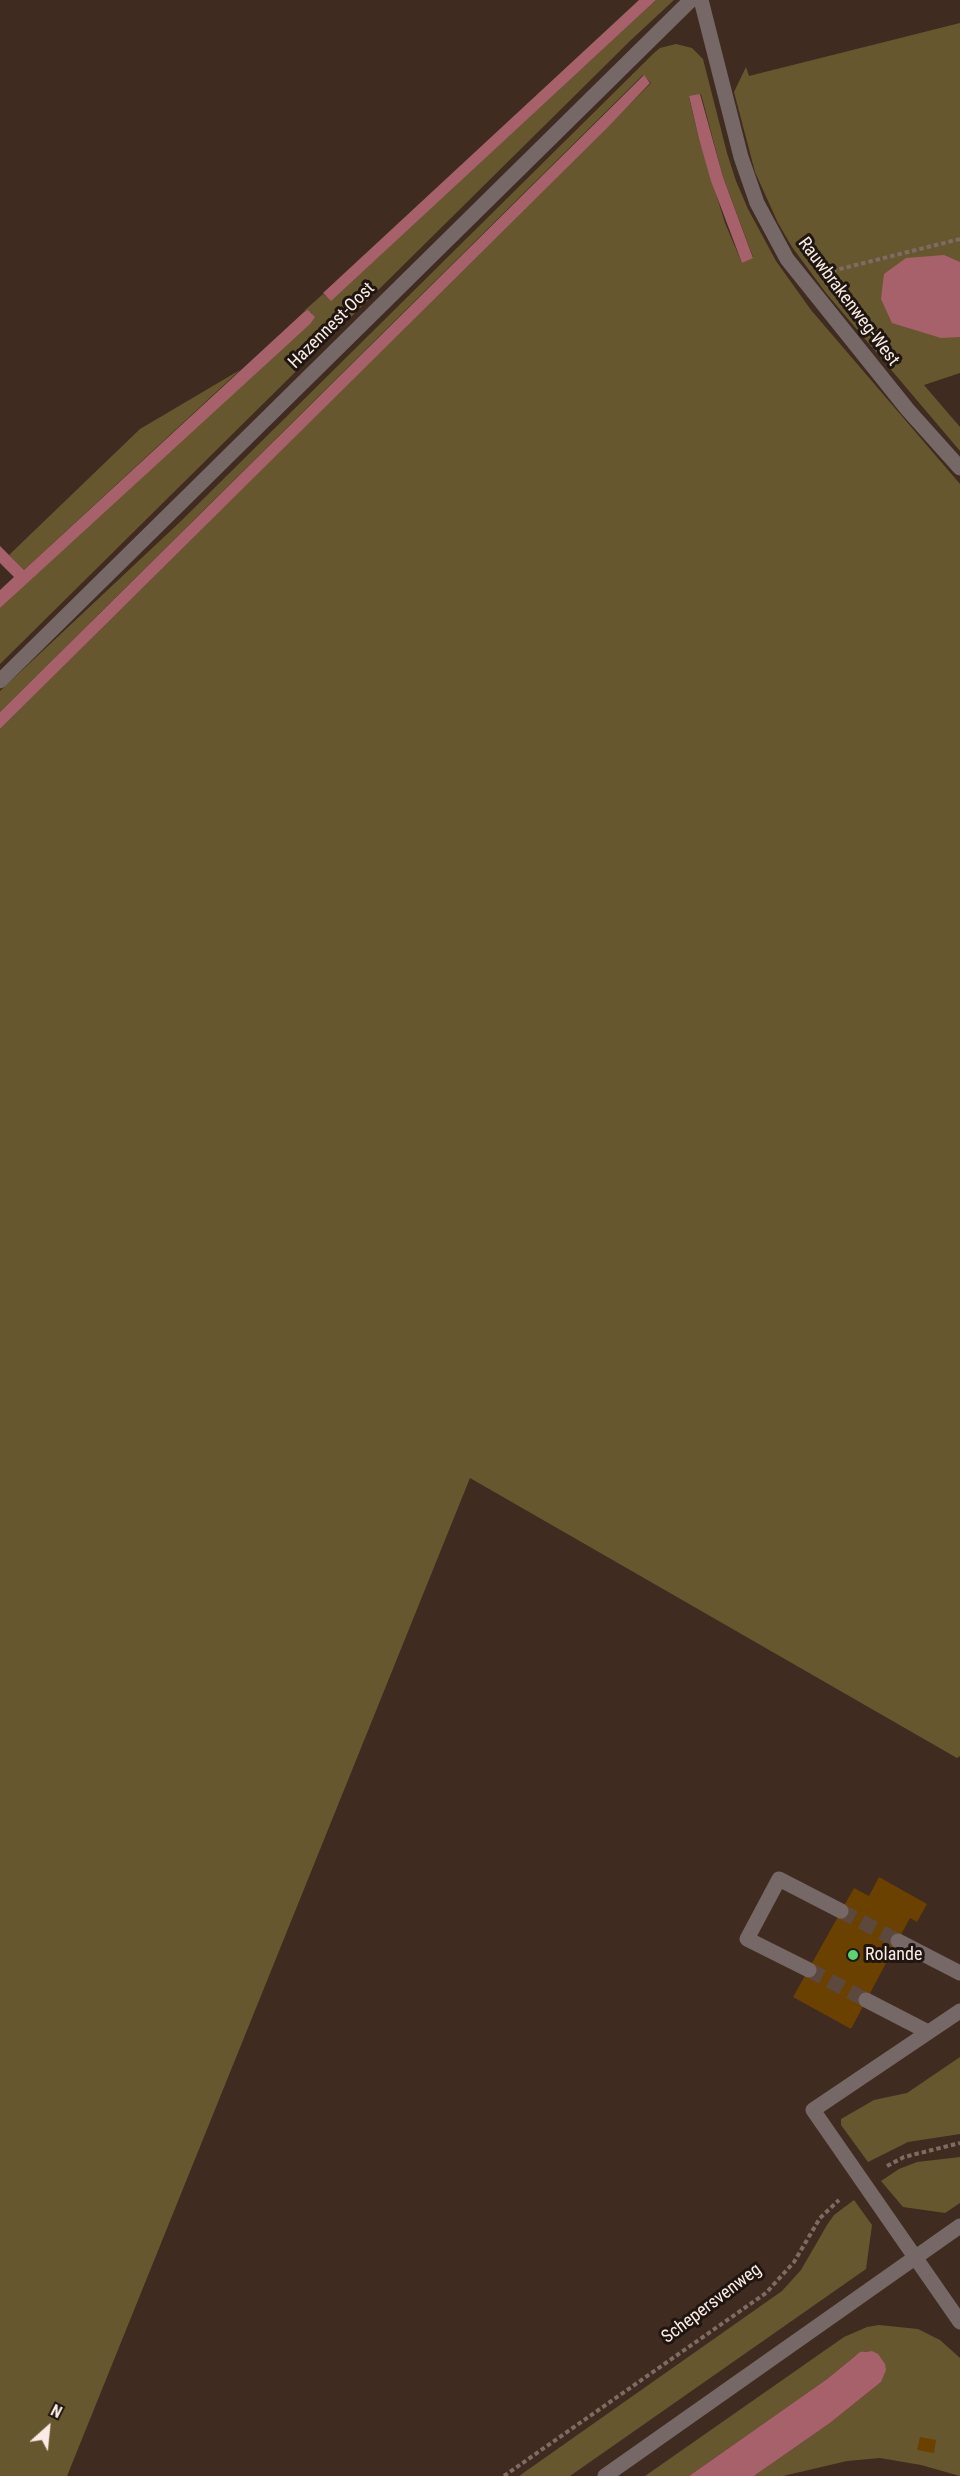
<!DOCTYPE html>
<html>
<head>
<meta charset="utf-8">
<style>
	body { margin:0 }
	#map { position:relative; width:960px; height:2476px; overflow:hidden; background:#402b20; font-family:"Roboto Condensed",sans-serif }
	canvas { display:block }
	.north { position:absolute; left:18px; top:2398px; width:60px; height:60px; -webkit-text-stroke:4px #201611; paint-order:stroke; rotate:27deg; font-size:16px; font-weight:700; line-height:24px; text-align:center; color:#faebe4 }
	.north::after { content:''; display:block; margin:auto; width:21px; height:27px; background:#faebe4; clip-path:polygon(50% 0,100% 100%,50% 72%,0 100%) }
</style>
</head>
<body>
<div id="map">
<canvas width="960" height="2476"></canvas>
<div class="north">N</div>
</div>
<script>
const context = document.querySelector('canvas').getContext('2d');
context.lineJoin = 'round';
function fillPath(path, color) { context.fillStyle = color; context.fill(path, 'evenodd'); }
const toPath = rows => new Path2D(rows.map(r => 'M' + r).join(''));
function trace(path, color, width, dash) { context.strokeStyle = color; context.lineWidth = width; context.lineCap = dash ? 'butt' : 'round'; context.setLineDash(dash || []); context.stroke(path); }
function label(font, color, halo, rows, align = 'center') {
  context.font = font + ' "Roboto Condensed",sans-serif'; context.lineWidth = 6; context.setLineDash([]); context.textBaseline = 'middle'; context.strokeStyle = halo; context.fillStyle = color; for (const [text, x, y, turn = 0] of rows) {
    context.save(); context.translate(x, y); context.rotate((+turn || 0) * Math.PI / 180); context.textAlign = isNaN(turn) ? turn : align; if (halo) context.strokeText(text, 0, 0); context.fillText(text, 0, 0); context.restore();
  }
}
const green = toPath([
	[656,0,674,0,632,39,0,664,0,608,312,313,304,311,323,294,331,300],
	[960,23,960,373,924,385,960,427,960,451,826,293,792,247,778,223,755,172,734,92,746,67,749,76],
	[676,44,692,48,703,59,727,153,736,181,748,209,776,261,811,310,960,484,960,1756,957,1758,470,1478,67,2476,0,2476,0,729,651,83,643,75,0,712,0,691,180,522,654,53,660,48],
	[701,94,723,177,753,257,742,263,725,223,699,139,689,97],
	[240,370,24,570,9,555,140,429],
	[960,2057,960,2134,908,2142,868,2162,841,2125,841,2119,874,2100,907,2093],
	[960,2157,960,2203,945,2213,903,2207,881,2181,899,2169,917,2162],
	[854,2200,872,2225,866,2269,570,2476,519,2476,782,2291,801,2270,827,2225,834,2215],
	[879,2325,918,2329,940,2340,960,2358,960,2476,921,2465,880,2458,847,2461,783,2476,754,2476,830,2423,881,2382,872,2351,866,2351,855,2356,827,2379,689,2476,645,2476,844,2337,867,2327]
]);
const water = toPath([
	[639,0,656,0,331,301,323,293],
	[644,75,650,83,607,128,0,729,0,712],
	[700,94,723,177,753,258,742,263,711,181,699,139,689,96],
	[944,255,960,262,960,337,941,338,892,323,881,299,884,274,906,258],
	[308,310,315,317,310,324,0,608,0,590,14,577,0,563,0,546,24,570,304,312],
	[872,2351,878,2354,885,2364,886,2370,881,2382,830,2423,754,2476,689,2476,827,2379,860,2352]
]);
const building = toPath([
	[879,1877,927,1904,917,1922,910,1918,851,2029,793,1997,854,1888,869,1896],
	[920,2437,936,2440,934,2453,917,2450]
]);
const minorTunnel = toPath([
	[841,1911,898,1941],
	[809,1970,866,2000]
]);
const path = toPath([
	[832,271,960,239],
	[887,2166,904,2157,960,2143],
	[504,2476,766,2293,794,2262,820,2218,839,2200]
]);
const minor = toPath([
	[701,0,741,157,757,203,787,259,908,410,960,468],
	[0,681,691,0],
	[898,1941,960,1973],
	[809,1970,747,1939,779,1879,841,1911],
	[866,2000,928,2032],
	[960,2011,813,2110,960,2322],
	[605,2476,960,2226]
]);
const markers = [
	[853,1955,6,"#59d56f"]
];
const streetNames = [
	["Rauwbrakenweg-West",848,302,53],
	["Hazennest-Oost",332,326,-45],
	["Schepersvenweg",712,2304,-37]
];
const poiNames = [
	["Rolande",865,1955]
];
fillPath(green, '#67572f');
fillPath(water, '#a7616b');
fillPath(building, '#6b4100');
trace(minorTunnel, '#5c483d', 15, [15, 8]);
trace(path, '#7e6b61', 4, [4.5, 3]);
trace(minor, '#756866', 15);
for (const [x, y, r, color] of markers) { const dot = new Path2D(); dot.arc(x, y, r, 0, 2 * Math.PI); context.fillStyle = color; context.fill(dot); trace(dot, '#201611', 2); }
label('18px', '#faebe4', '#201611', streetNames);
label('18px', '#faebe4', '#201611', poiNames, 'left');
</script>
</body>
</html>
